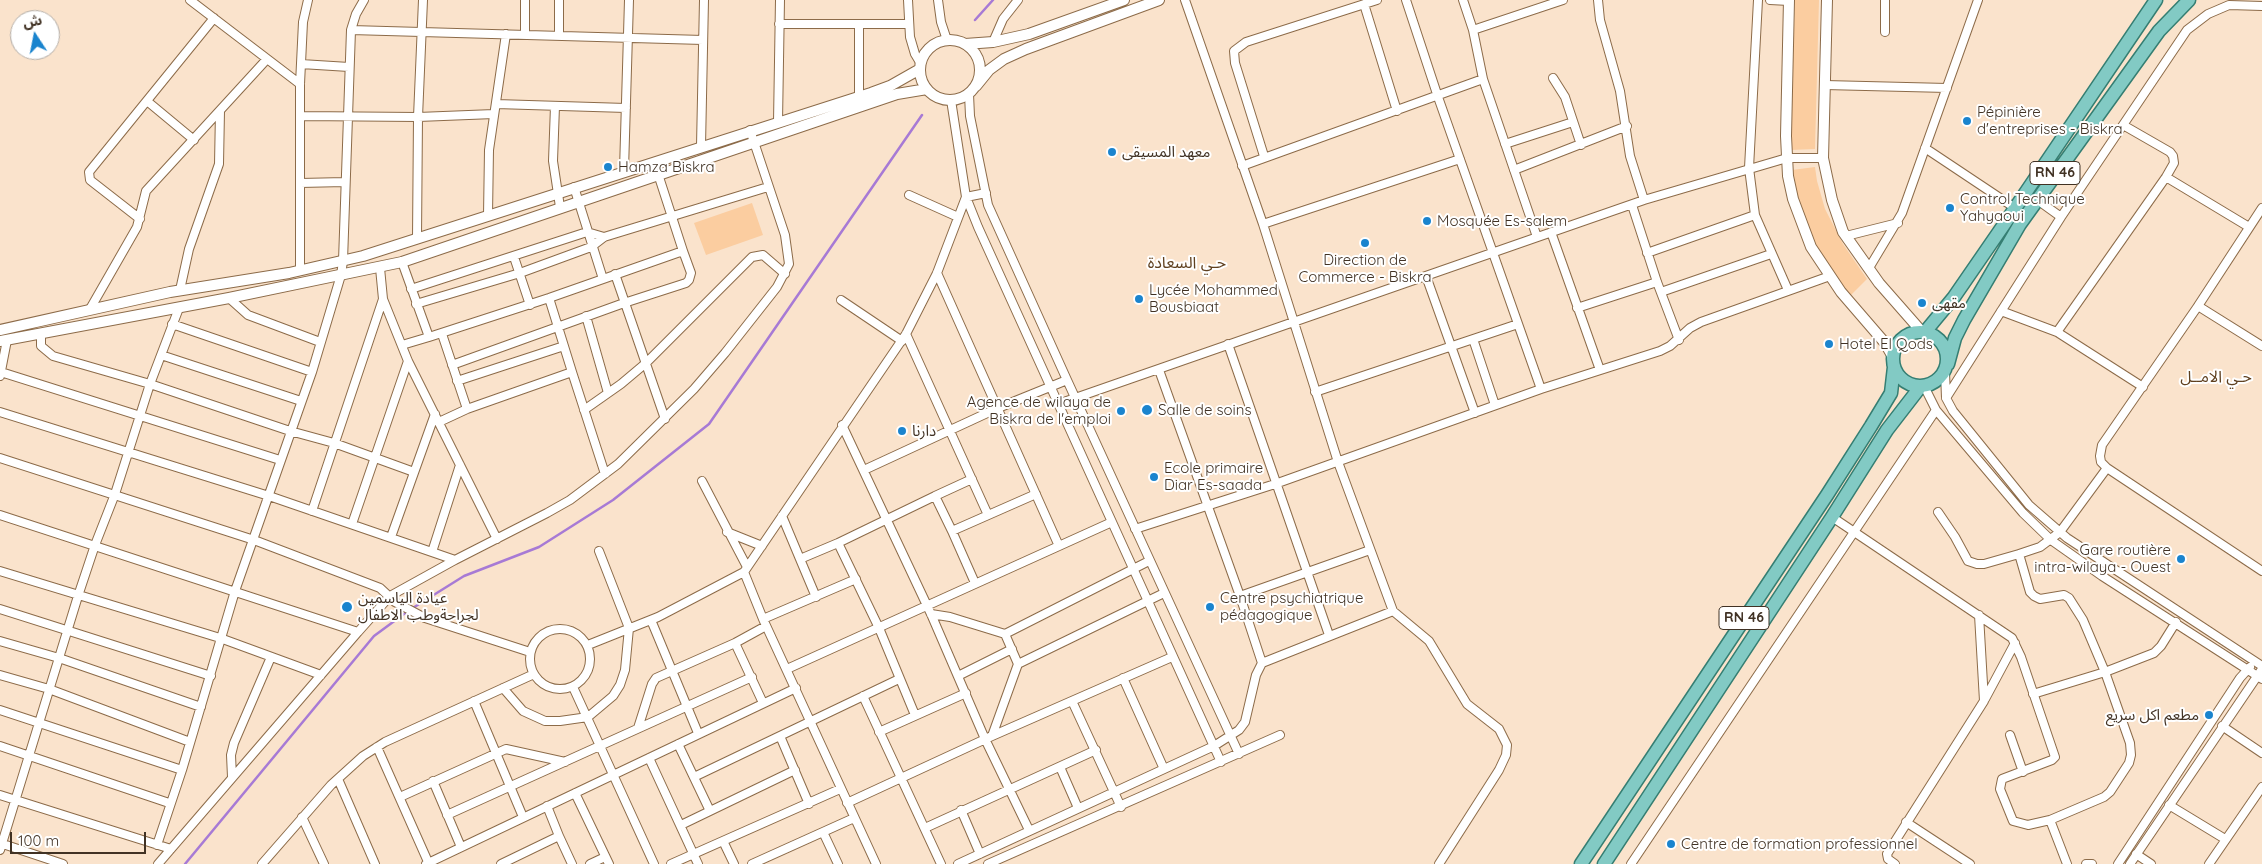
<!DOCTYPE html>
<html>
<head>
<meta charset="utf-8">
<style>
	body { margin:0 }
	#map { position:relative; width:2262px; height:864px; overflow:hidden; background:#fae3cc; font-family:Quicksand,"Noto Sans Arabic",sans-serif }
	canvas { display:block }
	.north { position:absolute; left:10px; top:10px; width:50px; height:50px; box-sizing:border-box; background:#fff; border:1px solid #b3ada7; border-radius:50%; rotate:349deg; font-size:14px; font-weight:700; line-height:20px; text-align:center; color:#413224 }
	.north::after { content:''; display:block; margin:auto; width:18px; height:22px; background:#1a84ce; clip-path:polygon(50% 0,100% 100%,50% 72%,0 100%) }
	.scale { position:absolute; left:10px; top:832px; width:136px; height:22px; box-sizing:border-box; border:2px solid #413224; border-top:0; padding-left:6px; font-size:15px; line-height:18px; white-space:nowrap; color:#413224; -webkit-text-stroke:4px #fff; paint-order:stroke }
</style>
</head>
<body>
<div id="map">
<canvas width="2262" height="864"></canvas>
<div class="north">ش</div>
<div class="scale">100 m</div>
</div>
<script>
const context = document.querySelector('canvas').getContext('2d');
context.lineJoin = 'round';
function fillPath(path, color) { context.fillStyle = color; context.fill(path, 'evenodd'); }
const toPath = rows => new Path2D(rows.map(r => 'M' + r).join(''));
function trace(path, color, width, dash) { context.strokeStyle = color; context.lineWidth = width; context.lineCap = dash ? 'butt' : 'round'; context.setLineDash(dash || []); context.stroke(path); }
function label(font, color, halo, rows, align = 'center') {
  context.font = font + ' Quicksand,"Noto Sans Arabic",sans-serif'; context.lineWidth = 4; context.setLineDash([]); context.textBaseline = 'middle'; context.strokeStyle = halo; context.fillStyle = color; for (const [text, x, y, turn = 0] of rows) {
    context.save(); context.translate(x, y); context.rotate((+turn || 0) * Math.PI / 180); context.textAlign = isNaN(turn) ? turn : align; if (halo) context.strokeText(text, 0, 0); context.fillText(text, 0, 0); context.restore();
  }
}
const green = toPath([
	[1795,0,1819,0,1815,149,1790,150],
	[1815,167,1817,181,1825,209,1843,244,1867,279,1850,296,1817,249,1799,207,1792,170],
	[752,203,763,235,706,255,694,223]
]);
const stream = toPath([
	[975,20,993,0],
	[185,864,374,636,408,611,464,576,539,547,613,500,709,424,922,115]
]);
const minor = toPath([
	[190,0,300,84],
	[525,0,525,35],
	[559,0,559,35],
	[908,0,910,37,915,54,921,64],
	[938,0,941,22,947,40],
	[1406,0,1438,97,1541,389],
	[1463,0,1473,30,1483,79,1537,237],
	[1598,0,1600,20,1620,91,1630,156,1644,200],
	[1758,0,1749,168,1755,215,1788,290],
	[1770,0,1789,1],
	[1885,0,1885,32],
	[1364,4,1397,111],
	[779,24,908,24],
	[859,24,859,97],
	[351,30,703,40],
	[1473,30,1563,0],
	[993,42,1003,19,1018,0],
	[301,64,349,67],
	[1553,78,1565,97,1581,145],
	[1825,85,1947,88],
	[969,94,970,116,988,205,1067,380,1239,754],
	[951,100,966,197,978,227,1221,762],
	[147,101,194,140],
	[496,104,626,108],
	[555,106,553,161,560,207],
	[300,116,418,117,494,114],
	[778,122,780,0],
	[1505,144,1573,122],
	[701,146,704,0],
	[1925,148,2015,208],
	[1264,156,1235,63,1234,51,1246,42,1377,0],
	[1242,166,1483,79],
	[624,170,629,0],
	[1514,170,1627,126],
	[2166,177,2249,227],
	[300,183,345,182],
	[574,187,603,279],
	[909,195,958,217],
	[2036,199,2061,217],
	[1632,205,1657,282,1679,340],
	[2262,208,2198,306,2102,445,2100,456,2101,462,2107,468,2262,571],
	[488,215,489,150,506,34],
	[140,219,90,180,89,172,214,18],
	[1263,224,1460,159],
	[1551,232,1600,370],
	[1846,236,1898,223],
	[417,238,418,117,423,0],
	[1647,253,1755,215],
	[514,257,530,305],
	[402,262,429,337,549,298,683,251,658,174],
	[380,268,383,299,408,361,497,539],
	[1869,268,1902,213,1978,0],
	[300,270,300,84,303,22,308,0],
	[937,273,1059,546],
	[615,274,665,419],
	[1426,276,1475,413],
	[411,289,587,232,604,237],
	[180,290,189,249,219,164,220,111],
	[1661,292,1771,254],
	[229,298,248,315,320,342],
	[841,300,902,341],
	[416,304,520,273,591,247,604,237,768,187],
	[2198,306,2262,346],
	[1577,308,1657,282],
	[90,309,137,227,146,191,267,59],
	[2001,311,2057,332,2143,387],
	[586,316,608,393],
	[172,324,312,372],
	[2057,332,2166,177,2174,163,2173,156,2170,152,2123,125],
	[41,334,41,346,53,356,150,384,290,431,334,443,414,472],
	[442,334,467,409,572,372,549,298],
	[906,334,988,515],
	[1473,339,1495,405],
	[1228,344,1329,635],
	[402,345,429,337],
	[161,355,301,401],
	[452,365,624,303,686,283,689,280,691,273,683,251],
	[1159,370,1240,596,1262,663],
	[1,372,280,460],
	[572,372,605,474],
	[1945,372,1946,398,1953,411,2029,505,2067,538,2262,666],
	[0,376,7,340],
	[457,381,564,346],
	[1924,386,1936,410,2023,513,2051,540,2102,576,2262,679],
	[1315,392,1518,324],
	[1946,398,2061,217,2187,30,2208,14,2229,5,2262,6],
	[1058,404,1644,200,1787,158,1823,158],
	[584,410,621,384,646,363,752,257,763,255,785,274],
	[0,412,269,496,455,560],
	[439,422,467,409],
	[842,425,931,614,985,739,1029,830],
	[0,458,254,540,380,588,395,602,425,618,530,652],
	[864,470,998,408,1067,380],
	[972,479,935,496,952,531,1036,494],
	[702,481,747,567],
	[312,511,383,299],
	[1938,512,1955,537,1968,561,1977,564,1984,564,2019,554,2030,592,2034,596,2040,599,2064,595,2069,598,2083,620,2105,672,2130,743,2131,755,2129,763,2110,792,2104,797,2050,820],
	[0,515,358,632,390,596,455,560,547,513,570,500,618,464,694,389,725,353,777,287,789,264,785,235,750,130],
	[782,516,800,559,838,543,935,496],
	[1832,517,2012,638,2021,657,2055,757,2052,760,2002,779,2000,789,2013,821,2028,825,2050,820,2067,864],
	[352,524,408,361],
	[1135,529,1275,484,1541,389,1660,351,1670,346,1690,328,1701,322,1830,276],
	[952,531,975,583],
	[727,532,762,546],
	[391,537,435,414],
	[838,543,879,628,915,715],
	[432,552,460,465],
	[2019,554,2040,547,2060,532,2107,468],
	[800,559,816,597],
	[0,571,220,638,321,675],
	[744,572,763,619,876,864],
	[1240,596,1370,550],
	[0,609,211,676],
	[1393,611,1429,641,1467,704,1499,729,1507,745,1506,755,1499,770,1439,864],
	[931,614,950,617,1005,634,1149,561],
	[763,619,856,579],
	[651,620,698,733],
	'530 659a30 30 0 1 1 60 0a30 30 0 1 1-60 0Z',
	[1005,634,1018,664],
	[0,641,59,658,201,707],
	[735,643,763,703],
	[588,645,658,617,744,572,906,334,937,273,966,197,986,193],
	[787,669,1112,522],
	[0,675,49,689,190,742],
	[958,676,1012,649],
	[1123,678,1164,769],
	[573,687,654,864],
	[503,688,523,711,545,721,560,721,588,717,613,696,620,685,625,670,629,628,599,551],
	[2033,694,2105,672,2154,653,2161,646,2176,622],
	[863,696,941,864],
	[1985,699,2015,643],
	[474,701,523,817],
	[1072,701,1121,807],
	[0,710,182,770],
	[2222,726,2262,753],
	[638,728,652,684,656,678,735,643,766,626],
	[879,732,966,693],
	[2010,735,2023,772],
	[780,736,809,804],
	[992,736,1018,664,1164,593],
	[678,744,710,811],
	[0,746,169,803],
	[377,747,429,864],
	[649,758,698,864],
	[1060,767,1078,808],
	[232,777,231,755,234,743,271,657],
	[694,777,899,679],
	[338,779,375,864],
	[433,781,461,847],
	[575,793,609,864],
	[0,795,171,849],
	[400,797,506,749,565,762],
	[847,803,992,736,1172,657],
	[2169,805,2225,839],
	[961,810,980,854],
	[447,815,752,677],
	[302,817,324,864],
	[1906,822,1970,864],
	[681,825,795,770],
	[925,828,1096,750],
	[823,832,838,864],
	[559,836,572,864],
	[723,841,734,864],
	[0,843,63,864],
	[157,845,182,770,235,591,312,372,341,275,343,261,351,30,356,14,364,0],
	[0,850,78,596,95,545,115,494,150,384,179,308],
	[2136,854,2151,864],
	[158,864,358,632],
	[262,864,331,785,363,756,385,742,534,674],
	[426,864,796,688],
	[501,864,559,836,547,806],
	[590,864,605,857],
	[671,864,840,789],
	[752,864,854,818],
	[958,864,1214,746,1239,730,1245,722,1256,675,1262,663,1393,611,1338,462,1263,224,1185,0],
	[988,864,1280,735],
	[1631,864,1936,410],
	[1895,864,1888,859,1887,854,1984,701,1979,615],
	[2086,864,2092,864],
	[2118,864,2240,678,2250,667],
	[2130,864,2262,669],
	[2209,864,2262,787]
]);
const tertiary = toPath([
	[1789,0,1786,136,1788,176,1793,199,1811,247,1841,292,1885,343,1893,357],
	[1827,0,1823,158,1832,200,1843,232,1879,283,1922,332],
	'920 70a30 30 0 1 1 60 0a30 30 0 1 1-60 0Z',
	[965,44,993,42,1029,34,1124,0],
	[976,86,989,70,1004,59,1026,49,1159,0],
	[0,330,170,292,289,273,363,256,871,93,890,86,920,69],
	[0,341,229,298,402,262,897,94,927,89]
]);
const primary = toPath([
	'1893 359a27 27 0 1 1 54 0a27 27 0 1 1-54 0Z',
	[1925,332,1954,297,2003,226,2156,0],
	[1948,364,1955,338,1964,320,2020,224,2159,31,2189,0],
	[1581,864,1827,495,1871,426,1891,393,1894,367],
	[1604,864,1832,517,1887,430,1921,386]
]);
const markers = [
	[1967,121,5,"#1a84ce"],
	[1112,152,5,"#1a84ce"],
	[608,167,5,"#1a84ce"],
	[1950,208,5,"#1a84ce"],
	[1427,221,5,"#1a84ce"],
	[1365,243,5,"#1a84ce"],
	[1139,299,5,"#1a84ce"],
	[1922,303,5,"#1a84ce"],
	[1829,344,5,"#1a84ce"],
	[1147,410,6,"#1a84ce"],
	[1121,411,5,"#1a84ce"],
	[902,431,5,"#1a84ce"],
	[1154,477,5,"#1a84ce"],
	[2181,559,5,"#1a84ce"],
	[347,607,6,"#1a84ce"],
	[1210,607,5,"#1a84ce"],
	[2209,715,5,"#1a84ce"],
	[1671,844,5,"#1a84ce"]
];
const shields = [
	[2055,173,50],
	[1744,618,50]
];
const shieldNames = [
	["RN 46",2055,173],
	["RN 46",1744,618]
];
const poiNames = [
	["Pépinière",1977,112],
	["d'entreprises - Biskra",1977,129],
	["معهد المسيقى",1122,152],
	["Hamza Biskra",618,167],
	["Control Technique",1960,199],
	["Yahyaoui",1960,216],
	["Mosquée Es-salem",1437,221],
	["Direction de",1365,260,"center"],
	["Commerce - Biskra",1365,277,"center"],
	["Lycée Mohammed",1149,290],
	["Bousbiaat",1149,307],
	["مقهى",1932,303],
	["Hotel El Qods",1839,344],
	["Agence de wilaya de",1111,402,"right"],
	["Biskra de l'emploi",1111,419,"right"],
	["Salle de soins",1158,410],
	["دارنا",912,431],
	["Ecole primaire",1164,468],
	["Diar Es-saada",1164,485],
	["Gare routière",2171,550,"right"],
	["intra-wilaya - Ouest",2171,567,"right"],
	["عيادة الياسمين",358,598],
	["لجراحةوطب الاطفال",358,615],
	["Centre psychiatrique",1220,598],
	["pédagogique",1220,615],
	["مطعم اكل سريع",2199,715,"right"],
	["Centre de formation professionnel",1681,844]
];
const neighbourhoodNames = [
	["حـي السعادة",1187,263],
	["حـي الامــل",2216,377]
];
fillPath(green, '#fbcda0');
trace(stream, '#a77ad5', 2.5);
trace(minor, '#8c6b49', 10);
trace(tertiary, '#8c6b49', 12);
trace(primary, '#357e72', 15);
trace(minor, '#fff', 8);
trace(tertiary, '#fff', 10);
trace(primary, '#82cac4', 12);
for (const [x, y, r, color] of markers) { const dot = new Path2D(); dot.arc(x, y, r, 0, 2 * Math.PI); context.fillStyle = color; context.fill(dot); trace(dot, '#fff', 2); }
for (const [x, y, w] of shields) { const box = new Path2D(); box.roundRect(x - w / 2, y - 11.5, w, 23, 4); context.fillStyle = '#fff'; context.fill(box); trace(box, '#413224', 1); }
label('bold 14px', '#413224', null, shieldNames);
label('15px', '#413224', '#fff', poiNames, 'left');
label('16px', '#5f401f', '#fff', neighbourhoodNames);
</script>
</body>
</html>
